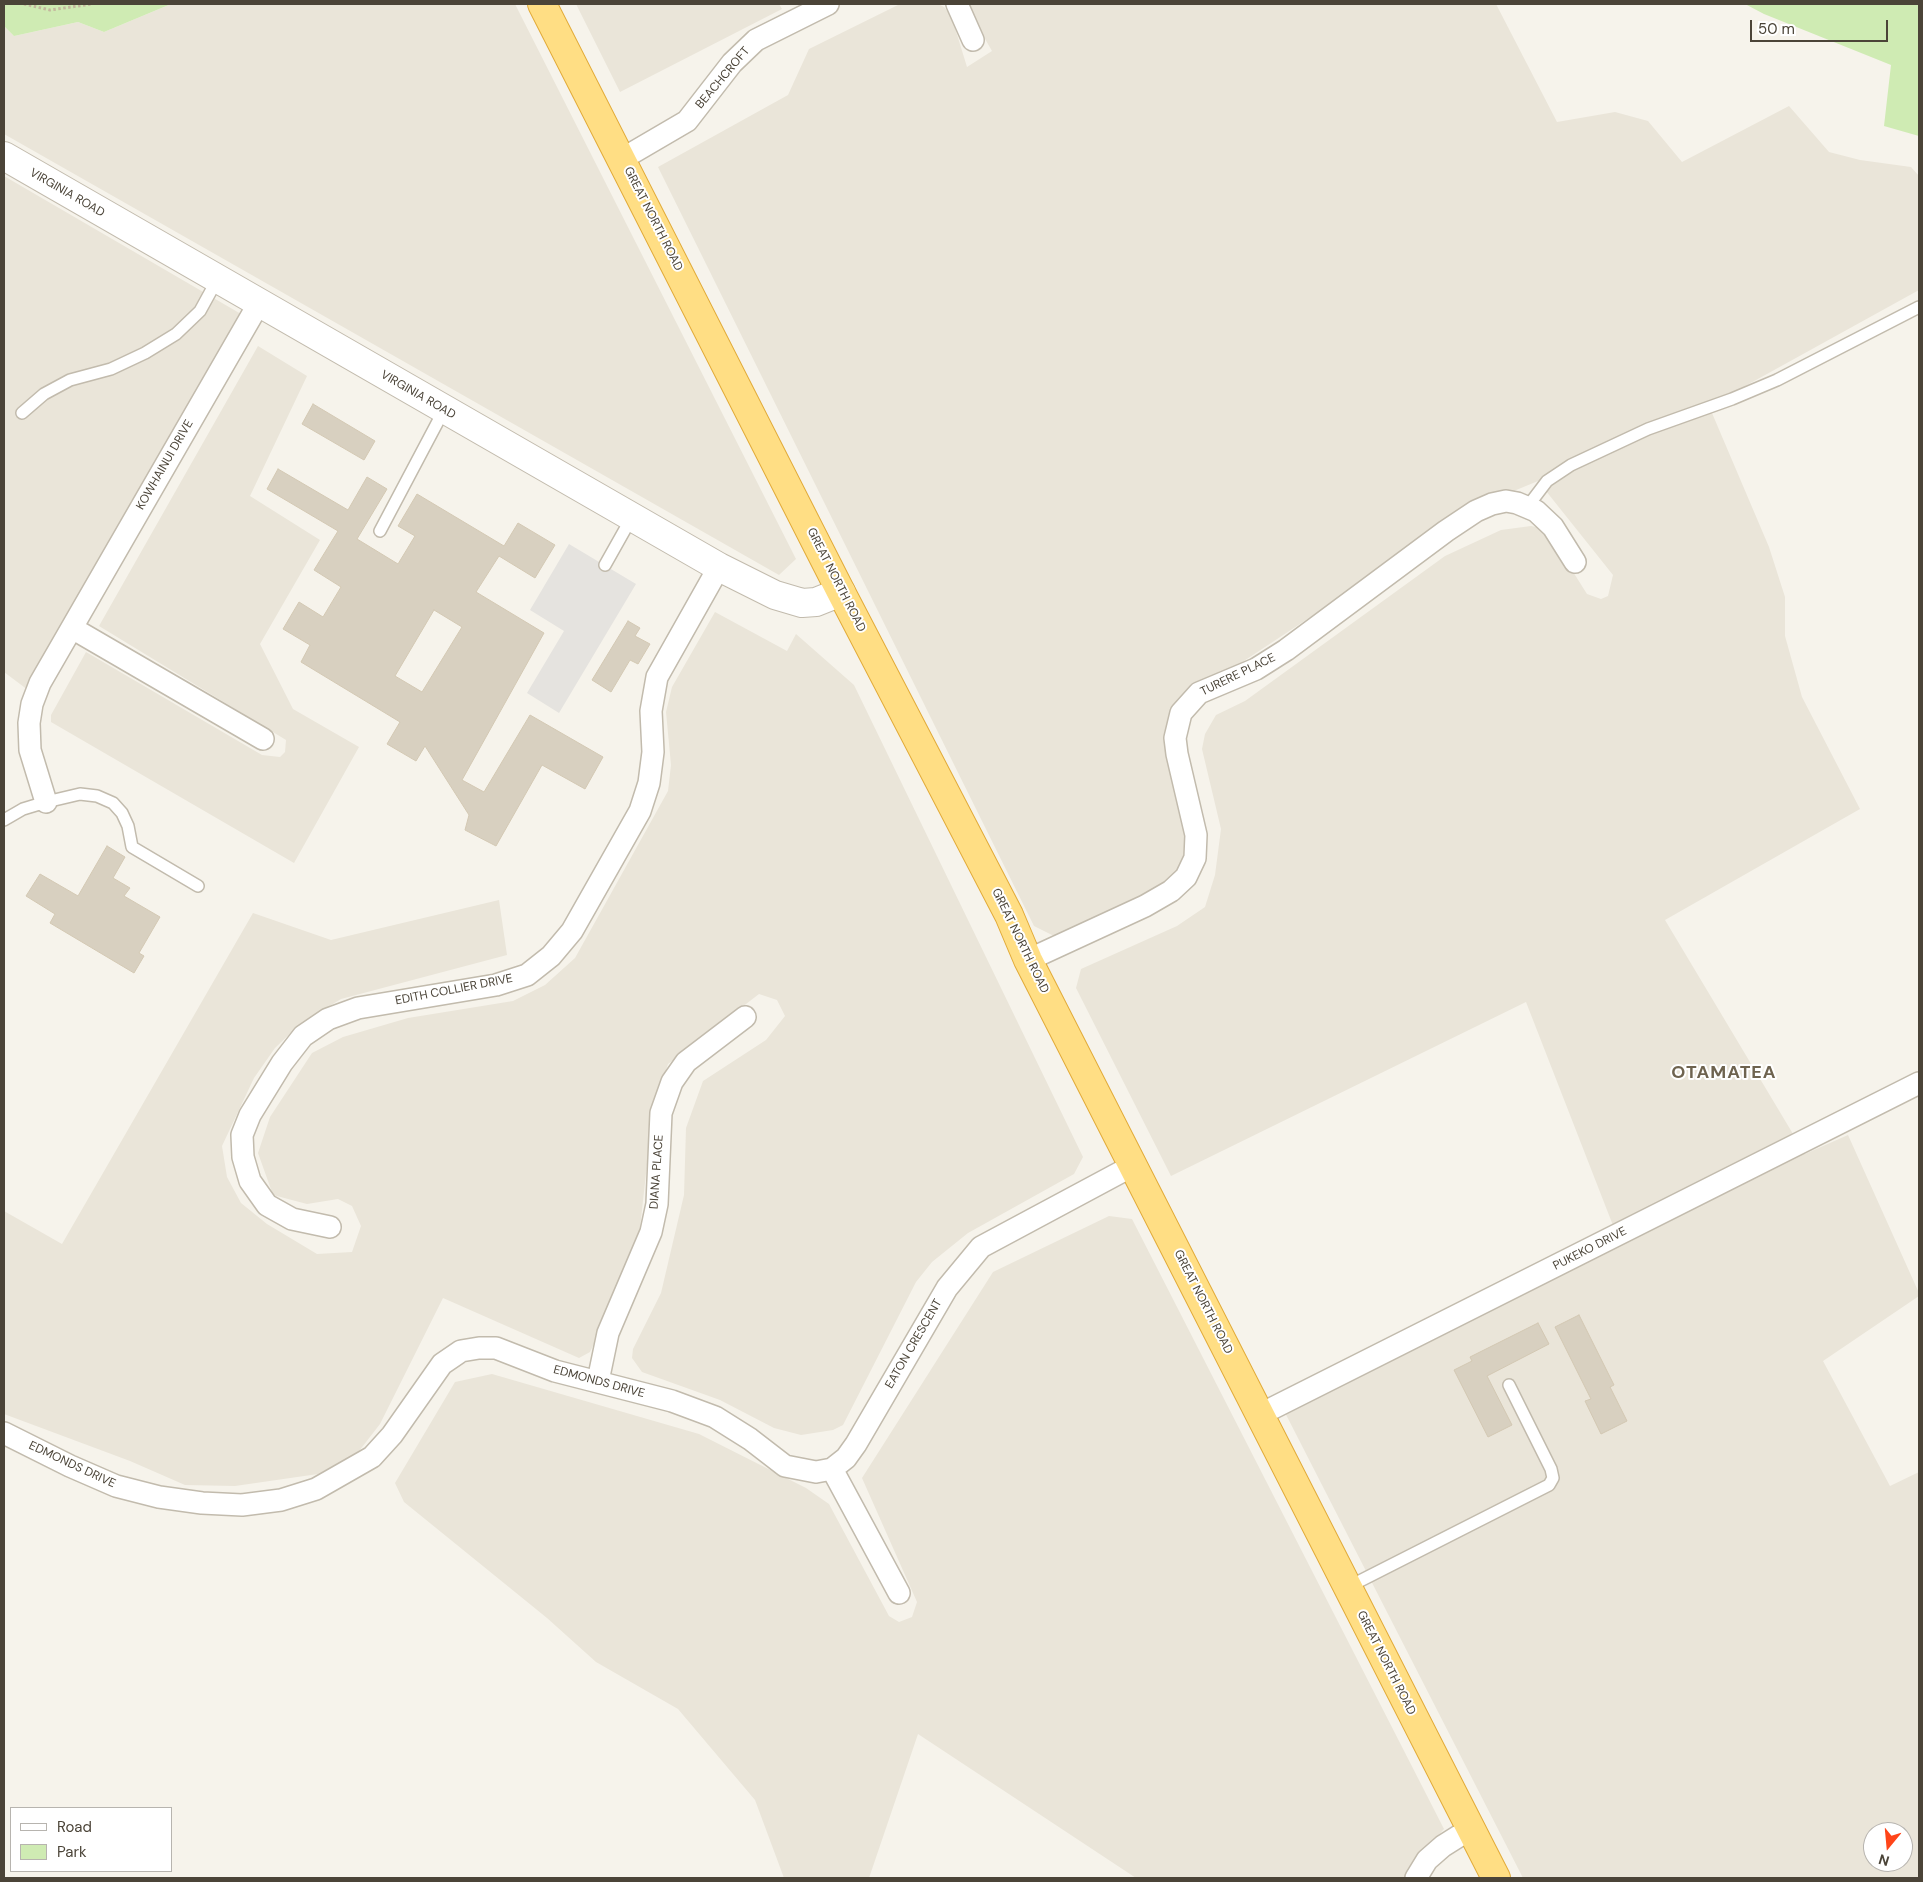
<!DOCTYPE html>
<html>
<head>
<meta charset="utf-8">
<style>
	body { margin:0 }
	#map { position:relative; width:1923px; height:1882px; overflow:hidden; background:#f6f3eb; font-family:"DM Sans",sans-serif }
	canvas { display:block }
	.frame { position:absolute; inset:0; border:5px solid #4b4438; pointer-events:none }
	.legend { position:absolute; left:10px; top:1807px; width:162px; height:65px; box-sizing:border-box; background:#fff; border:1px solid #b7b4af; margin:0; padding:6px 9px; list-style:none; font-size:15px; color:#4b4438 }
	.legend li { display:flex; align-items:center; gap:10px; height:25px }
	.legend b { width:25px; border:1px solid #b7b4af }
	.north { position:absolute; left:1863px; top:1822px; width:50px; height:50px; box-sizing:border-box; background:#fff; border:1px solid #b7b4af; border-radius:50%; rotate:197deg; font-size:14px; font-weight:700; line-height:20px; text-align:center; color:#4b4438 }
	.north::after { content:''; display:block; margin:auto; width:18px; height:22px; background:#ff4519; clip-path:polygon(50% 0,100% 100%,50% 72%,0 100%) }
	.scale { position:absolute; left:1750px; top:20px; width:138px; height:22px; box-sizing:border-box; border:2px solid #4b4438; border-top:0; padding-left:6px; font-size:15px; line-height:18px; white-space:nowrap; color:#4b4438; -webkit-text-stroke:4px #fff; paint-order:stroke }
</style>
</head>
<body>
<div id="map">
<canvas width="1923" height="1882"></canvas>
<div class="frame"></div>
<ul class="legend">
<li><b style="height:6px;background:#fff"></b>Road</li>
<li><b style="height:14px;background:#cfebb3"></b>Park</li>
</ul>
<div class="north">N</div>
<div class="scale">50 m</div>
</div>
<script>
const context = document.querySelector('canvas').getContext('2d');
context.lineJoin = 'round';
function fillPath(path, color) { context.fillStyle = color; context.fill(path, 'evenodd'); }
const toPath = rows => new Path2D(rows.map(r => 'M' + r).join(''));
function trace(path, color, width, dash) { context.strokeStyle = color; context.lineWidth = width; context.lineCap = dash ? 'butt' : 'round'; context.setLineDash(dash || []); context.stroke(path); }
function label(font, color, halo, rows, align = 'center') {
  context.font = font + ' "DM Sans",sans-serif'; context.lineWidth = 4; context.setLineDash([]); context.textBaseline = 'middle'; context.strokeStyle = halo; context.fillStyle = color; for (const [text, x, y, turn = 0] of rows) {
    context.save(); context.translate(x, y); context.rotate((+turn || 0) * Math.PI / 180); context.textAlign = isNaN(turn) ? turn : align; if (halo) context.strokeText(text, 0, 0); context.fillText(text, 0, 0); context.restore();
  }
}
const residential = toPath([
	[171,4,515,4,796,559,779,575,4,134,4,26,14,36,78,22,104,32],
	[576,4,779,4,782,9,620,92],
	[900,4,938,4,944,7,951,15,967,67,992,51,965,4,1496,4,1557,122,1615,112,1648,121,1682,162,1789,106,1829,152,1860,160,1911,167,1919,176,1919,290,1709,406,1769,547,1785,597,1785,636,1802,697,1860,809,1665,920,1805,1154,1848,1135,1919,1293,1919,1296,1823,1361,1890,1486,1919,1472,1919,1878,1523,1878,1277,1397,1614,1228,1526,1002,1171,1176,1076,988,1081,969,1177,926,1205,907,1215,875,1221,829,1202,749,1205,734,1216,715,1245,701,1445,556,1501,530,1531,526,1546,529,1587,594,1601,599,1608,596,1613,575,1538,481,1480,505,1212,682,1168,745,1188,856,1178,878,1064,937,1052,935,1034,926,658,167,788,95,809,49],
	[1873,1832,1903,1832,1903,1862,1873,1862],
	[4,176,241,314,36,696,4,672],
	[258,346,307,376,250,496,320,540,260,644,293,709,359,747,294,863,51,722,51,715,86,652,262,755,280,757,285,752,286,740,99,626],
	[715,612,787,651,796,634,854,685,1083,1157,1074,1174,968,1233,932,1262,916,1282,843,1425,833,1430,801,1435,774,1428,720,1400,642,1372,632,1358,633,1349,661,1293,684,1195,686,1128,703,1081,766,1040,785,1016,777,1000,759,994,668,1064,656,1101,651,1128,640,1228,633,1263,590,1352,579,1358,443,1298,380,1424,356,1455,318,1474,235,1486,185,1485,130,1461,4,1414,4,1211,62,1244,253,913,331,940,499,900,507,955,341,999,300,1024,275,1048,254,1078,222,1146,227,1177,241,1203,267,1224,317,1254,352,1252,361,1226,352,1206,338,1199,307,1204,273,1195,258,1153,270,1117,312,1053,343,1037,408,1018,513,1001,545,985,575,958,668,791,671,765,666,712,672,687],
	[1109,1216,1132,1219,1444,1829,1425,1850,1406,1878,1136,1878,918,1734,869,1878,784,1878,755,1800,678,1709,596,1662,547,1618,404,1502,395,1483,455,1382,492,1374,699,1434,806,1488,829,1504,889,1616,899,1622,912,1617,917,1602,862,1478,993,1272]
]);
const green = toPath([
	[4,4,171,4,104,32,78,22,14,36,4,26],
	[1745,4,1919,4,1919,136,1884,126,1891,65,1764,14]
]);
const parking = toPath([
	[569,544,636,584,559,713,527,693,564,631,530,610]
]);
const building = toPath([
	[313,404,375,441,364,460,302,424,313,404],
	[278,469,348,510,367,477,387,489,357,539,398,564,415,536,398,526,417,494,504,546,518,523,555,545,535,578,499,556,476,592,544,633,462,780,484,792,530,715,603,757,585,789,542,765,496,846,465,830,469,815,425,746,416,761,387,744,400,722,301,662,310,645,283,629,299,602,323,617,341,587,314,570,338,531,267,489,278,469],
	[434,610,462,627,422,692,395,676,434,610],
	[628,621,640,628,635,636,650,644,638,664,630,660,611,692,592,680,628,621],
	[107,846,125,857,113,878,130,888,124,896,160,917,139,953,144,956,134,973,50,923,55,914,26,896,40,874,78,896,107,846],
	[1579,1315,1614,1385,1610,1387,1627,1421,1601,1434,1585,1401,1591,1399,1555,1327,1579,1315],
	[1538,1323,1549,1344,1487,1376,1512,1425,1488,1437,1454,1370,1472,1361,1470,1357,1538,1323]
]);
const path = toPath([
	[24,4,50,10,92,4]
]);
const service = toPath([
	[22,413,44,394,70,380,111,369,145,353,176,334,200,311,217,280],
	[1528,506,1547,481,1571,465,1648,429,1732,399,1777,380,1919,307],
	[380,531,444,410],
	[605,565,632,517],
	[4,820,23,809,46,802,80,794,97,796,113,803,122,813,128,826,132,847,198,886],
	[1348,1587,1549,1485,1553,1478,1551,1469,1509,1385]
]);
const minor = toPath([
	[957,4,973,40],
	[622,159,687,121,732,63,756,40,828,4],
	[72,628,263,739],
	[46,802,30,750,29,723,32,704,40,683,259,303],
	[1028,960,1145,906,1171,891,1186,877,1195,858,1196,835,1177,754,1175,738,1181,713,1199,693,1256,669,1286,650,1446,531,1476,511,1492,504,1506,501,1517,503,1536,511,1553,527,1575,562],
	[330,1227,292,1219,267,1205,250,1181,243,1157,242,1135,250,1115,282,1063,303,1036,328,1019,358,1008,496,985,527,975,551,956,572,931,640,811,649,783,653,752,651,711,657,677,719,567],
	[598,1381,608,1333,651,1232,657,1204,661,1113,672,1082,686,1062,745,1017],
	[1261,1414,1919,1083],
	[4,1433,70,1466,116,1486,159,1497,202,1503,242,1505,281,1500,316,1489,372,1457,392,1435,442,1364,461,1351,479,1348,496,1348,555,1371,672,1401,715,1417,750,1439,785,1466,816,1472,832,1469],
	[899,1593,832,1469,846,1458,856,1444,947,1288,981,1247,1134,1165],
	[1416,1878,1427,1860,1443,1846,1470,1829]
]);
const tertiary = toPath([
	[4,156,719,567,775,595,802,603,816,602,841,592]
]);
const trunk = toPath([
	[542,4,841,592,1009,915,1028,960,1496,1878]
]);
const streetNames = [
	["BEACHCROFT",723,78,-50],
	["VIRGINIA ROAD",67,193,30],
	["GREAT NORTH ROAD",653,219,63],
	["VIRGINIA ROAD",418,395,30],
	["KOWHAINUI DRIVE",165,465,-60],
	["GREAT NORTH ROAD",836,580,63],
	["TURERE PLACE",1238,675,-26],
	["GREAT NORTH ROAD",1020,941,64],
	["EDITH COLLIER DRIVE",454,990,-11],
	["DIANA PLACE",657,1172,-86],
	["PUKEKO DRIVE",1590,1249,-27],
	["GREAT NORTH ROAD",1203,1302,63],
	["EATON CRESCENT",914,1344,-60],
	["EDMONDS DRIVE",599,1382,15],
	["EDMONDS DRIVE",72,1465,25],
	["GREAT NORTH ROAD",1386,1663,63]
];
const districtNames = [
	["OTAMATEA",1724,1073]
];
fillPath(residential, '#eae5d9');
fillPath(green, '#cfebb3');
fillPath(parking, '#e5e3df');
fillPath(building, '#d8d0c0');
trace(building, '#d3c8b3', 1);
trace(service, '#c2bbad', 14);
trace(minor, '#c2bbad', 24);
trace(tertiary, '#c2bbad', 30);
trace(trunk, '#e2ab39', 30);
trace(path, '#c4b89e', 3, [2.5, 2.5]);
trace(service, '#fff', 11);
trace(minor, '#fff', 21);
trace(tertiary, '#fff', 28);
trace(trunk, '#ffde84', 28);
label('12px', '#4b4438', '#fff', streetNames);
context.letterSpacing = '1px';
label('bold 18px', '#6e634f', '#fff', districtNames);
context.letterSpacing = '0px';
</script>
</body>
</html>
